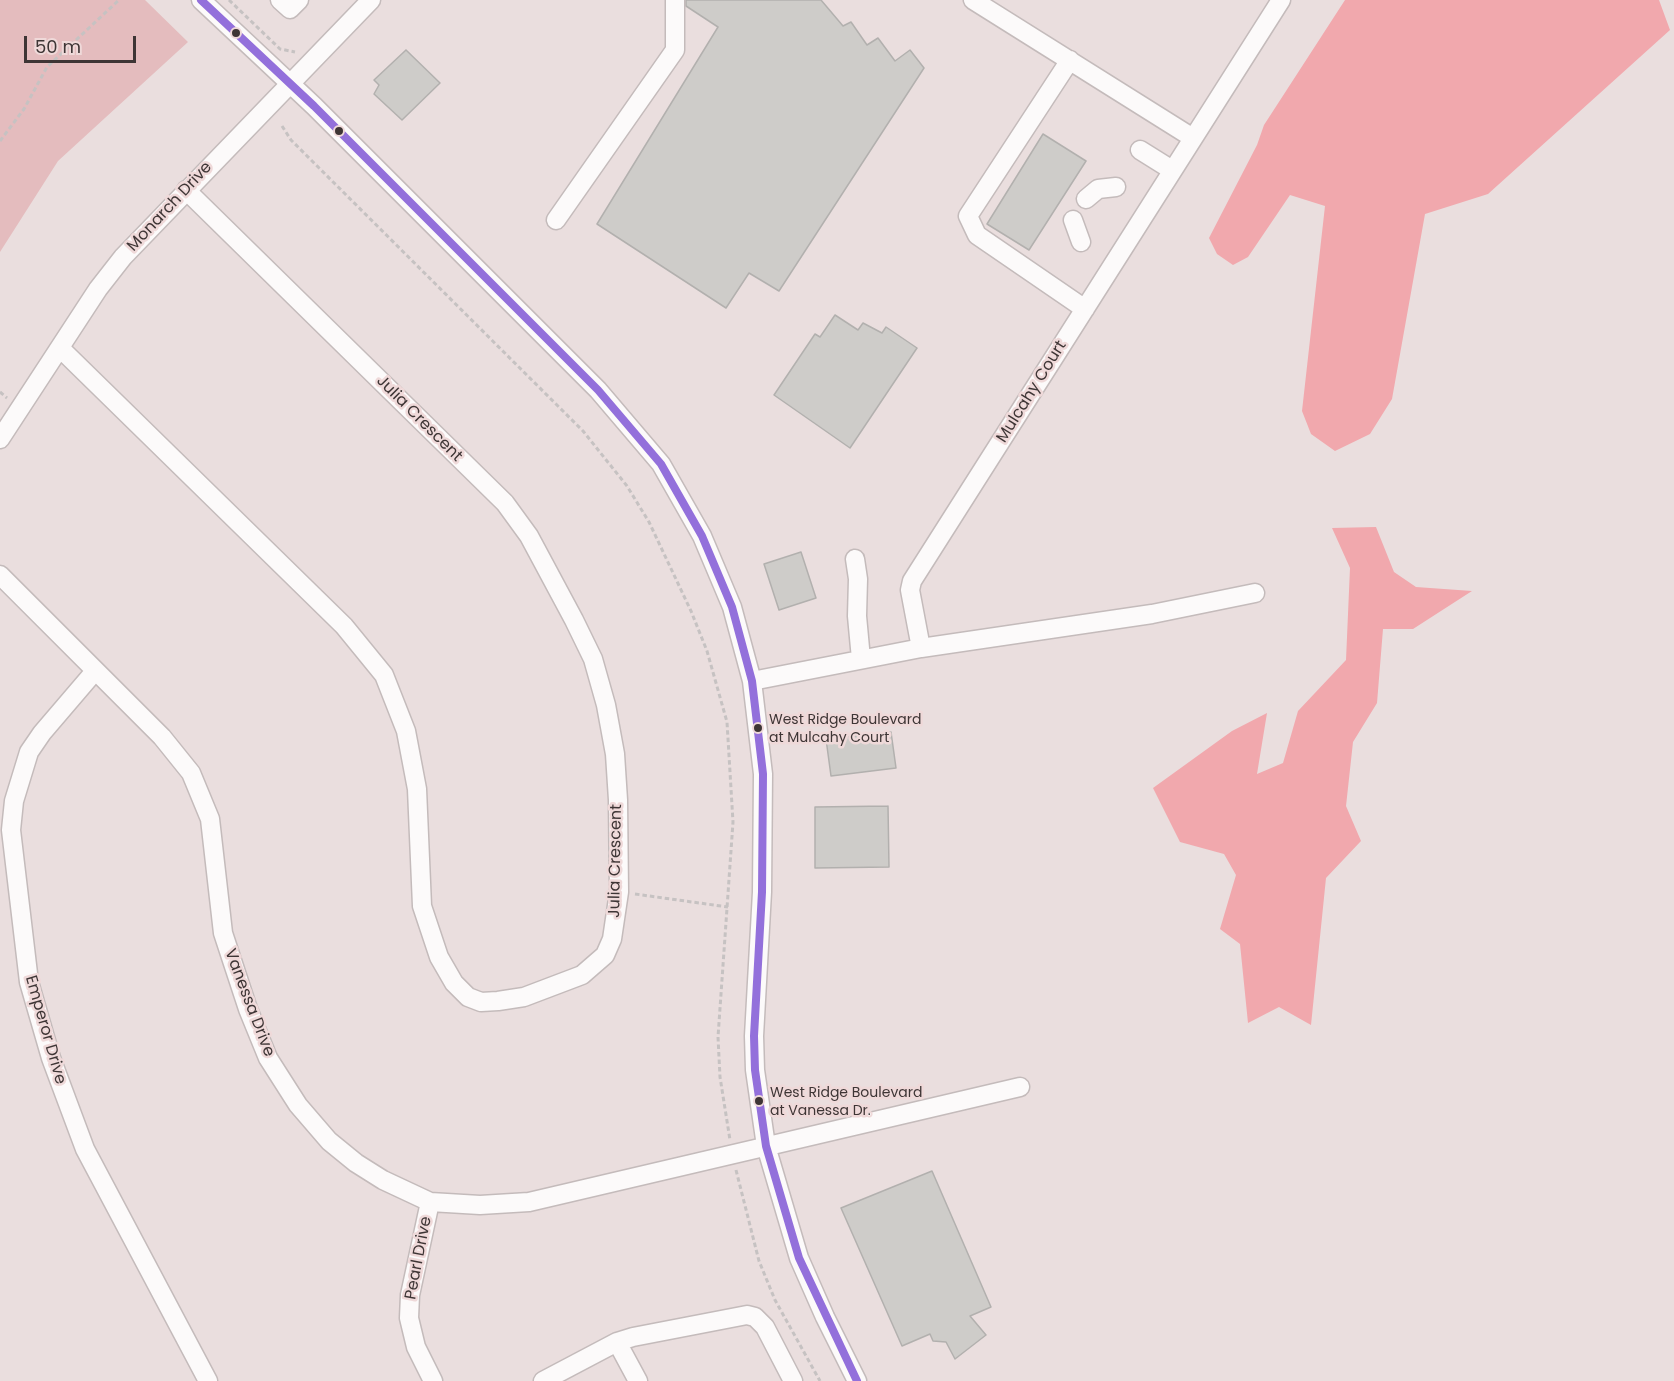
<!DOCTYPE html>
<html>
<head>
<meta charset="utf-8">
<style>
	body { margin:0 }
	#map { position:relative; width:1674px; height:1381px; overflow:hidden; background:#eadede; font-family:Poppins,sans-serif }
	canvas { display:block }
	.scale { position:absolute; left:24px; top:36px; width:112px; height:27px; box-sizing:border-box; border:3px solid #3e3535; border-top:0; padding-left:8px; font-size:18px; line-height:21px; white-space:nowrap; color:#3e3535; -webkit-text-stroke:4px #efd9d9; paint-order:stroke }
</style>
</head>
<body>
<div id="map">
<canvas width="1674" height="1381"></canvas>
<div class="scale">50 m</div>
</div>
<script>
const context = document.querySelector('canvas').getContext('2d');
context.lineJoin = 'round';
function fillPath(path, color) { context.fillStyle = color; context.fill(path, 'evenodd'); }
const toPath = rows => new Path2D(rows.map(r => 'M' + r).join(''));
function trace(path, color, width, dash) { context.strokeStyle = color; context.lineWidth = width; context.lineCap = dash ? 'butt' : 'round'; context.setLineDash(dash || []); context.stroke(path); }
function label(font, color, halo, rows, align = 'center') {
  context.font = font + ' Poppins,sans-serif'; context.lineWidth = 5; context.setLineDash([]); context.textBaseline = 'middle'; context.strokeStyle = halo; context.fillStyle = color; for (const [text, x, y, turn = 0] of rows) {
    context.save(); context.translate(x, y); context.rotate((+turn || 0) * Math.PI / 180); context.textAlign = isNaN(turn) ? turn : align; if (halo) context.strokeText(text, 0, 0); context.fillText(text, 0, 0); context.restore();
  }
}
const green = toPath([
	[0,0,145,0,188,42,58,161,0,252]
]);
const water = toPath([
	[1345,0,1659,0,1670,30,1488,194,1425,214,1392,399,1370,434,1335,451,1311,434,1302,411,1325,206,1290,195,1248,257,1233,265,1217,254,1209,238,1257,145,1264,125],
	[1376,527,1394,572,1416,587,1472,591,1413,629,1383,629,1377,703,1353,742,1346,806,1361,841,1326,878,1311,1025,1279,1007,1248,1023,1240,944,1220,929,1236,875,1224,854,1180,842,1153,788,1232,731,1267,713,1257,774,1283,763,1298,711,1346,660,1350,568,1332,528]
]);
const building = toPath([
	[686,0,821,0,843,26,851,22,867,45,878,38,895,61,910,50,924,68,779,291,749,273,726,308,597,224,718,27,686,6,686,0],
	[406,50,440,83,402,120,374,94,379,85,374,80,406,50],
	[1043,134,1086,161,1029,250,987,224,1043,134],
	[835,315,858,330,863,323,882,333,886,327,917,348,850,448,774,395,815,334,820,337,835,315],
	[801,552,816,598,779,610,764,564,801,552],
	[891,732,896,768,831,776,826,739,891,732],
	[888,806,889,867,815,868,815,807,888,806],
	[932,1171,991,1307,970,1316,986,1335,955,1359,946,1342,933,1341,930,1334,902,1346,841,1208,932,1171]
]);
const path = toPath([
	[229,0,280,49,295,52],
	[282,126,291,140,583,431,627,486,649,522,691,611,707,651,727,722,733,822,718,1037,720,1077,730,1140],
	[0,141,24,109,47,67,119,0],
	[0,392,7,398],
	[635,894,728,907],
	[736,1170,759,1261,775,1300,820,1381]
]);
const minor = toPath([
	[201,0,314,106,598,390,661,464,702,536,732,607,752,681,763,774,762,892,754,1036,755,1070,766,1146,799,1258,825,1317,857,1381],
	[280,0,290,9,299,0],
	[973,0,1193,138],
	[1070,60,968,216,977,235,1085,309],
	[1140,150,1172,170],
	[1086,199,1098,189,1116,187],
	[556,220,675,50,675,0],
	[1073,220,1081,242],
	[60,348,344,626,384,675,406,731,417,789,422,906,439,957,454,983,468,997,481,1002,498,1001,524,997,582,975,605,955,612,939,619,892,618,800,615,754,606,705,593,659,574,620,529,536,505,503,186,190],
	[0,439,98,289,123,257,371,0],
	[855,559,858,579,857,616,861,659],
	[0,575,162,737,191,773,210,819,223,933,248,1009,268,1058,298,1105,329,1141,356,1163,383,1180,430,1202,480,1205,529,1202,1020,1087],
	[921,648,1152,614,1255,593],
	[95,671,42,733,29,752,14,801,11,830,29,982,51,1058,85,1149,208,1381],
	[752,681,921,648,910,590,912,581,1281,0],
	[430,1202,410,1295,409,1318,416,1347,433,1381],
	[617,1342,638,1381],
	[543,1381,617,1342,633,1337,747,1315,755,1317,765,1327,793,1381]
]);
const bus1 = toPath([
	[201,0,314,106,598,390,661,464,702,536,732,607,752,681,763,774,762,892,754,1036,755,1070,766,1146,799,1258,857,1381]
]);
const markers = [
	[236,33,5,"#3e3535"],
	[339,131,5,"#3e3535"],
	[758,728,5,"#3e3535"],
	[759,1101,5,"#3e3535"]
];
const busNames = [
	["West Ridge Boulevard",769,720],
	["at Mulcahy Court",769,738],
	["West Ridge Boulevard",770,1093],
	["at Vanessa Dr.",770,1111]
];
const streetNames = [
	["Monarch Drive",170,207,-47],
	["Mulcahy Court",1032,392,-58],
	["Julia Crescent",419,419,45],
	["Julia Crescent",616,861,-89],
	["Vanessa Drive",249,1003,69],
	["Emperor Drive",45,1030,74],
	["Pearl Drive",419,1258,-79]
];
fillPath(green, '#e4bcbe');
fillPath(water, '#f1a8ad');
fillPath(building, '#ceccc9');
trace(building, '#b2b0ae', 1.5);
trace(minor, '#c4bbbb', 21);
trace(path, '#c6c2c2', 3, [4.5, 3]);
trace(minor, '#fcfafa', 18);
trace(bus1, '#9370db', 8);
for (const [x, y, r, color] of markers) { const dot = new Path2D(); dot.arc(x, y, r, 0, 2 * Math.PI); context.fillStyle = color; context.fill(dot); trace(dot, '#efd9d9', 2); }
label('14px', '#3e3535', '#efd9d9', busNames, 'left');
label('16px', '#3e3535', '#efd9d9', streetNames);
</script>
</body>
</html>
